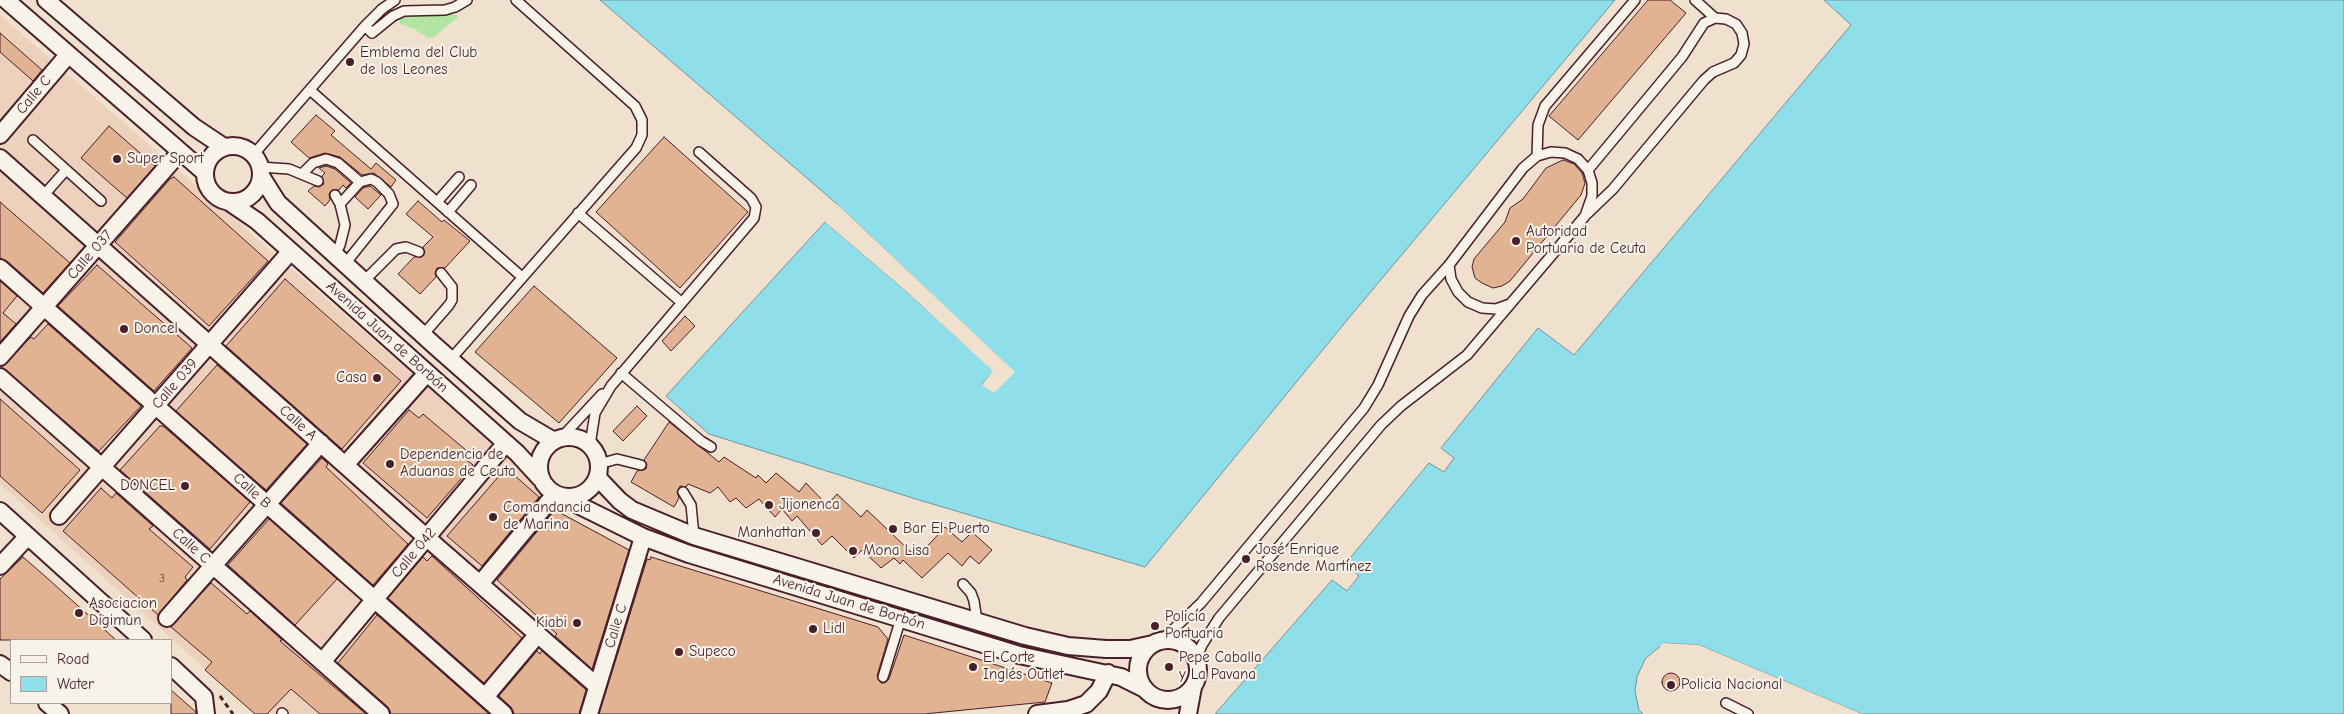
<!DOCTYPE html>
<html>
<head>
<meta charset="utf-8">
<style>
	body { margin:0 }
	#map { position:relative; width:2344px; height:714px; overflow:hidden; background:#f0e0ce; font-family:"Comic Neue",sans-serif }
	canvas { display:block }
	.legend { position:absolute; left:10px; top:639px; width:162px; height:65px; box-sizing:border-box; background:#f7f3e8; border:1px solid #b29e9c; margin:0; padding:6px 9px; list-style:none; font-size:15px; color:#4a1f2b }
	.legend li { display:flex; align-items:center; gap:10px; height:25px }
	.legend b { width:25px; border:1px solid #b29e9c }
</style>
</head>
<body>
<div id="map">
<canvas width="2344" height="714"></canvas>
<ul class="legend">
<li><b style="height:6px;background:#f7f3e8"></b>Road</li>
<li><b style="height:14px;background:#8edfe9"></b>Water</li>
</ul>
</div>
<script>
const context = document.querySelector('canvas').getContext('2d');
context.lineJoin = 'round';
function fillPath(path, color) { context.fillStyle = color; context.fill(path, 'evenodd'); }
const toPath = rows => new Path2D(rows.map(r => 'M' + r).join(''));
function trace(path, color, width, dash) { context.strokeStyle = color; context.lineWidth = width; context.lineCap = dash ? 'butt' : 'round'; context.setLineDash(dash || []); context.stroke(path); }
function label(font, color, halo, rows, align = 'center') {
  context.font = font + ' "Comic Neue",sans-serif'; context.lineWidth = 4; context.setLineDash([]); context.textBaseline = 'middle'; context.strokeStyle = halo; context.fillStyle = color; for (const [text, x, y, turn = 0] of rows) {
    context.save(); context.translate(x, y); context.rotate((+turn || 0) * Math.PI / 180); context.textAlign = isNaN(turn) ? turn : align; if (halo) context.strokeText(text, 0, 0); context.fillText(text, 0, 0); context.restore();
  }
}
const built = toPath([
	[0,15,517,465,555,510,594,533,632,551,651,557,600,714,255,714,0,484]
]);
const green = toPath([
	[409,15,457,15,458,17,434,37,429,38,414,29,400,24,400,17]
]);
const water = toPath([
	[600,0,1615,0,1348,319,1145,567,919,500,709,434,666,396,825,222,906,291,994,371,982,384,994,392,1014,372,837,204,600,0],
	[1824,0,2344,0,2344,714,1862,714,1699,645,1664,643,1645,659,1637,677,1635,691,1639,710,1643,714,1215,714,1332,580,1347,591,1359,576,1345,564,1429,463,1444,472,1454,458,1441,448,1538,328,1574,355,1851,25,1824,0]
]);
const pier = toPath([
	[837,204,1015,372,994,393,982,385,993,371,906,291,825,222,826,220,908,289,995,369,996,372,986,384,993,389,1011,372,836,206],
	[1663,643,1699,645,1862,714,1856,714,1698,647,1664,645,1660,649,1660,646]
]);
const building = toPath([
	[1648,0,1670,0,1686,13,1578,140,1549,116,1648,0],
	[0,33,42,70,33,81,0,52,0,33],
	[316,115,335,131,331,135,371,169,376,163,396,180,391,187,374,173,362,175,340,157,325,153,309,158,291,142,316,115],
	[109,126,155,166,127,198,81,158,109,126],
	[664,137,748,212,680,288,596,212,664,137],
	[1563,160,1574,164,1582,173,1585,183,1581,195,1510,281,1502,286,1493,288,1482,283,1475,278,1472,267,1474,259,1505,222,1510,208,1523,199,1546,168,1563,160],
	[326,166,335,169,351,183,346,188,343,185,339,190,332,190,329,194,330,200,325,206,308,191,314,186,319,187,324,184,322,176,325,173,319,168,326,166],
	[174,177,268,261,209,326,115,242,170,179,174,177],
	[370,186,381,195,368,209,355,197,363,188,370,186],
	[418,201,442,222,444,220,470,241,445,268,437,268,435,273,436,277,420,294,398,274,414,257,423,256,425,252,423,247,433,237,406,214,418,201],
	[0,202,70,263,43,293,7,261,0,258,0,202],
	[97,265,192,348,154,391,58,306,97,265],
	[285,279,401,381,342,449,226,346,285,279],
	[0,281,17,296,3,313,16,324,0,342,0,281],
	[534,286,617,358,559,423,475,352,534,286],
	[685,316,695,326,671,351,662,341,685,316],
	[48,324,141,406,99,451,2,367,31,337,34,339,48,324],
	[217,365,307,444,266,490,176,411,217,365],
	[0,399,80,470,42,513,0,476,0,399],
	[637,406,647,416,623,441,613,431,637,406],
	[409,410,419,418,423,414,467,451,463,457,473,465,427,518,363,463,409,410],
	[669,422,719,462,724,457,756,478,758,475,766,483,776,473,799,492,806,483,827,505,837,494,861,517,867,510,911,552,917,546,922,552,945,527,962,542,972,532,992,550,979,564,970,556,962,566,948,553,922,578,903,560,900,564,894,558,881,568,862,550,854,558,832,536,822,545,797,516,792,521,782,509,775,517,759,499,746,508,736,498,730,502,718,487,710,493,688,484,686,487,680,486,677,492,679,498,674,507,631,482,637,471,646,469,647,464,644,460,669,422],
	[160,426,163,426,250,502,210,549,120,470,160,426],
	[322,458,328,464,326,467,408,544,373,585,281,503,322,458],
	[506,468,539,497,482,566,447,536,506,468],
	[101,488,112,498,116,493,153,526,149,529,193,567,185,577,187,580,158,615,63,531,101,488],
	[555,510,629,550,592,669,555,636,557,634,497,580,555,510],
	[269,519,337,579,295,625,228,565,269,519],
	[432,556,522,638,484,683,388,598,423,557,427,561,432,556],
	[23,557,46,577,116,640,0,640,0,579,23,557],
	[651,557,878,627,888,639,877,676,881,683,885,683,889,679,904,635,1052,683,1045,702,924,714,599,714,647,559,650,560,651,557],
	[211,583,247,614,250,611,282,640,280,641,366,714,320,714,291,689,267,714,255,714,205,670,212,662,171,627,211,583],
	[377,615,489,714,391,714,388,707,338,663,377,615],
	[537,651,540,654,542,651,586,690,579,714,514,714,511,707,499,696,537,651],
	'1662 682a9 9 0 1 1 18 0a9 9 0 1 1-18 0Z',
	[171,690,196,712,196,714,171,714,171,690]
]);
const path = toPath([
	[220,696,233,714]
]);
const service = toPath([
	[1695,0,1715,18],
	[365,26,372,33,393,16,404,11,445,10,455,7,467,0],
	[310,90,522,277],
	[33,140,101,201],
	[254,154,365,26,382,9,395,0],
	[1537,156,1538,125,1545,106,1635,0],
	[260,167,289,169,318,181],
	[303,173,313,163,326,159,338,163,360,182],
	[335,195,340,204,345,225,340,245,335,255],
	[43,196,66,170],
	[437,202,459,177],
	[340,204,360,182,371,179,377,182,389,194,393,204,345,264],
	[448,212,471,185],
	[578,213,681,302],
	[1587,214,1613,189,1704,80,1713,72,1734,63,1741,55,1744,44,1742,33,1736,24,1726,19,1715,18,1704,23,1682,57,1588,170],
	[1449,265,1451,279,1458,292,1468,302,1482,308,1496,309,1510,304],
	[364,281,396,249,406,247,419,252],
	[423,335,449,305,452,300,452,287,441,273],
	[451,359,636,148,642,135,642,120,635,106,516,0],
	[621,373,701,441,711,447],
	[561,438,602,394],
	[590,445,595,413,611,386,754,218,756,207,751,198,699,152],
	[599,464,617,459,641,465],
	[683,492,691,505,694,536],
	[963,584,971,593,974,601,977,621],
	[1162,640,1201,603,1364,408,1378,385,1409,316,1422,295,1449,265,1523,168,1537,156,1551,152,1565,153,1578,159,1588,170,1592,183,1592,196,1585,216,1467,355,1401,406,1381,425,1219,618,1202,645,1196,660],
	[883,677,901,618],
	[1726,703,1748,714],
	[282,713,283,714]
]);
const minor = toPath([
	[6,0,204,172],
	[46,0,194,127,224,147],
	[0,135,68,55],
	'205 174a28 28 0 1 1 56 0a28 28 0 1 1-56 0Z',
	[0,158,427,538,597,686],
	[261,176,278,203,434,345,520,421,554,441],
	[229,202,257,221,517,453,540,478],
	[0,268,504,714],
	[0,357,180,152],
	[0,377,381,714],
	'539 467a30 30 0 1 1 60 0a30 30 0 1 1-60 0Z',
	[345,465,427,373],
	[598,478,620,501,632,510,694,536,1025,636,1068,646,1106,649,1130,649,1153,644],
	[560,496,643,537,689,554,1019,655,1121,677,1145,689],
	[0,511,143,640],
	[59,516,290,252],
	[0,566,28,536],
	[480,584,555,494],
	[167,618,321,443],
	'1138 670a30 30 0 1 1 60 0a30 30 0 1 1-60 0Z',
	[322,662,505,444],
	[0,664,11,672],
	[171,666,204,697,206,714],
	[485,697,538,634],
	[47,703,60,714],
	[589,714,643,537],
	[1037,714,1068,710,1086,704,1099,691,1108,673],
	[1188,714,1193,687]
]);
const markers = [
	[350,62,5,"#4a1f2b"],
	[117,159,5,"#4a1f2b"],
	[1516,241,5,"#4a1f2b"],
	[124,329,5,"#4a1f2b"],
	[377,378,5,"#4a1f2b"],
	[390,464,5,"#4a1f2b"],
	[185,486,5,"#4a1f2b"],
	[769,505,5,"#4a1f2b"],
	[493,517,5,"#4a1f2b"],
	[893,529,5,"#4a1f2b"],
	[816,533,5,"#4a1f2b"],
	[853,551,5,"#4a1f2b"],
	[1246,559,5,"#4a1f2b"],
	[79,613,5,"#4a1f2b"],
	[577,623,5,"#4a1f2b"],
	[1155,626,5,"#4a1f2b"],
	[813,629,5,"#4a1f2b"],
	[679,652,5,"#4a1f2b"],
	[973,667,5,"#4a1f2b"],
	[1169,667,5,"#4a1f2b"],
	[1671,685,5,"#4a1f2b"]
];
const numberNames = [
	["3",162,579]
];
const poiNames = [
	["Emblema del Club",360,53],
	["de los Leones",360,70],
	["Super Sport",127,159],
	["Autoridad",1526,232],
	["Portuaria de Ceuta",1526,249],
	["Doncel",134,329],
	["Casa",367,378,"right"],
	["Dependencia de",400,455],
	["Aduanas de Ceuta",400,472],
	["DONCEL",175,486,"right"],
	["Jijonenca",779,505],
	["Comandancia",503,508],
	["de Marina",503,525],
	["Bar El Puerto",903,529],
	["Manhattan",806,533,"right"],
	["José Enrique",1256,550],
	["Rosende Martínez",1256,567],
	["Mona Lisa",863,551],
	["Asociacion",89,604],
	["Digimun",89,621],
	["Policía",1165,617],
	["Portuaria",1165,634],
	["Kiabi",567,623,"right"],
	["Lidl",823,629],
	["Supeco",689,652],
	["El Corte",983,658],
	["Inglés Outlet",983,675],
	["Pepe Caballa",1179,658],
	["y La Pavana",1179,675],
	["Policia Nacional",1681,685]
];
const streetNames = [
	["Calle C",34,95,-50],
	["Calle 037",90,255,-49],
	["Avenida Juan de Borbón",387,337,42],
	["Calle 039",175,384,-49],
	["Calle A",298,423,42],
	["Calle B",252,491,42],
	["Calle C",191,546,42],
	["Calle 042",414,553,-50],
	["Avenida Juan de Borbón",849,602,17],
	["Calle C",616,626,-73]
];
fillPath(built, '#ecd2bc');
fillPath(green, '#b2e4a4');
fillPath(water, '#8edfe9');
trace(water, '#73929d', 1);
fillPath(pier, '#f0e0ce');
fillPath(building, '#e1b392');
trace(building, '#4a1f2b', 1);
trace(service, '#4a1f2b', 12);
trace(minor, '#4a1f2b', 20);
trace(path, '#4a1f2b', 3, [5, 4]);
trace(service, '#f7f3e8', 9);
trace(minor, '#f7f3e8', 16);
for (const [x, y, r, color] of markers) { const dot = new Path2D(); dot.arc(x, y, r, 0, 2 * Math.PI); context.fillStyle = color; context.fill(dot); trace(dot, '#f7f3e8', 2); }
label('12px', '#704445', null, numberNames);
label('15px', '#4a1f2b', '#f7f3e8', poiNames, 'left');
label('15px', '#4a1f2b', '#f7f3e8', streetNames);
</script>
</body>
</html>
